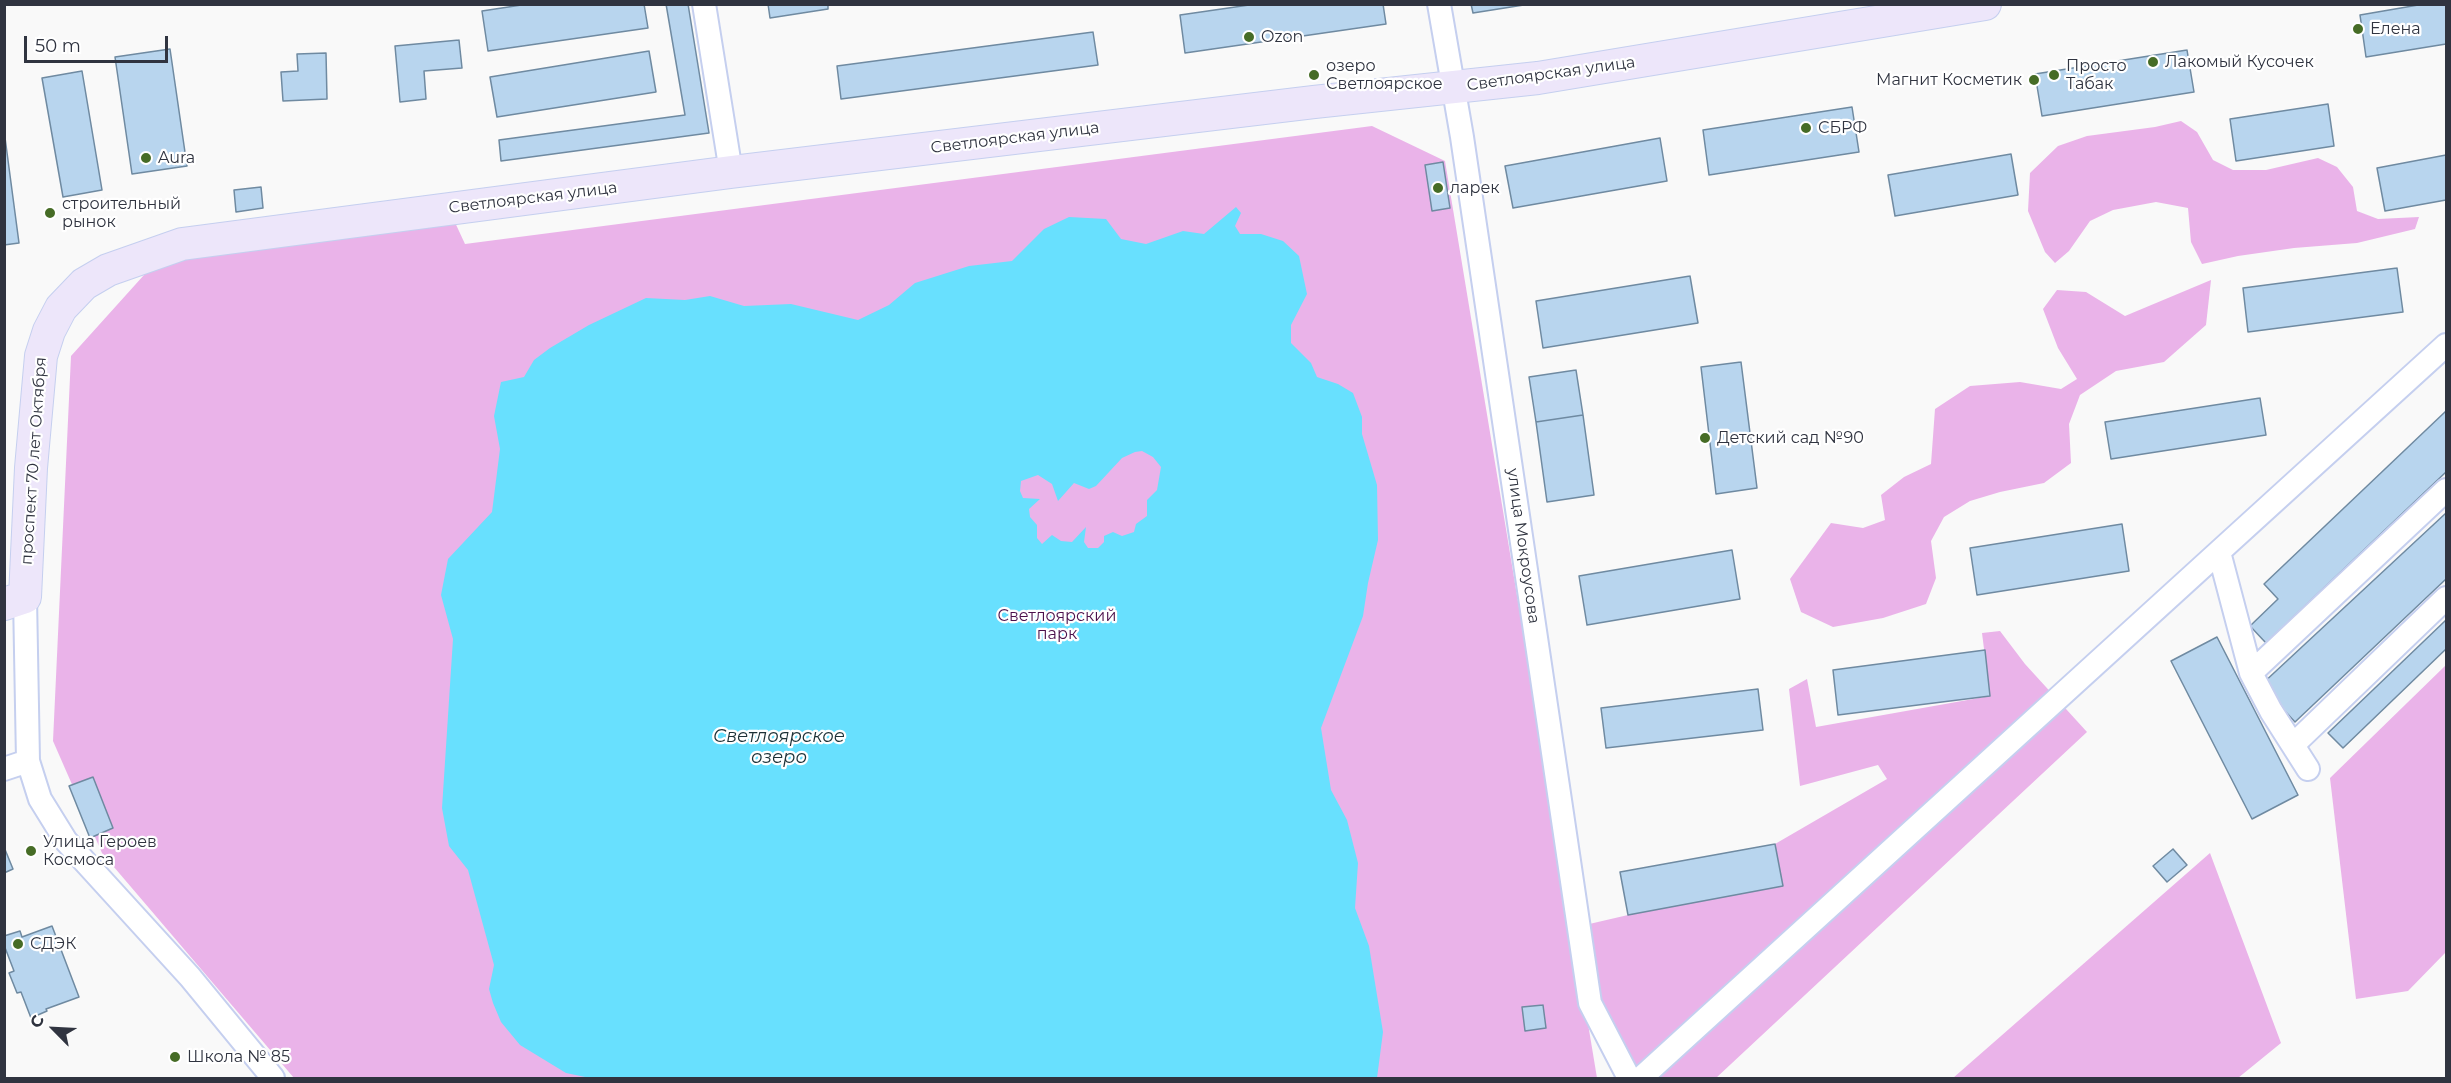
<!DOCTYPE html>
<html>
<head>
<meta charset="utf-8">
<style>
	body { margin:0 }
	#map { position:relative; width:2451px; height:1083px; overflow:hidden; background:#f9f9f9; font-family:Montserrat,sans-serif }
	canvas { display:block }
	.frame { position:absolute; inset:0; border:6px solid #303440; pointer-events:none }
	.north { position:absolute; left:24px; top:999px; width:60px; height:60px; -webkit-text-stroke:4px #fff; paint-order:stroke; rotate:294deg; font-size:16px; font-weight:700; line-height:24px; text-align:center; color:#303440 }
	.north::after { content:''; display:block; margin:auto; width:21px; height:27px; background:#303440; clip-path:polygon(50% 0,100% 100%,50% 72%,0 100%) }
	.scale { position:absolute; left:24px; top:36px; width:144px; height:27px; box-sizing:border-box; border:3px solid #303440; border-top:0; padding-left:8px; font-size:18px; line-height:21px; white-space:nowrap; color:#303440; -webkit-text-stroke:4px #fff; paint-order:stroke }
</style>
</head>
<body>
<div id="map">
<canvas width="2451" height="1083"></canvas>
<div class="frame"></div>
<div class="north">С</div>
<div class="scale">50 m</div>
</div>
<script>
const context = document.querySelector('canvas').getContext('2d');
context.lineJoin = 'round';
function fillPath(path, color) { context.fillStyle = color; context.fill(path, 'evenodd'); }
const toPath = rows => new Path2D(rows.map(r => 'M' + r).join(''));
function trace(path, color, width, dash) { context.strokeStyle = color; context.lineWidth = width; context.lineCap = dash ? 'butt' : 'round'; context.setLineDash(dash || []); context.stroke(path); }
function label(font, color, halo, rows, align = 'center') {
  context.font = font + ' Montserrat,sans-serif'; context.lineWidth = 4.5; context.setLineDash([]); context.textBaseline = 'middle'; context.strokeStyle = halo; context.fillStyle = color; for (const [text, x, y, turn = 0] of rows) {
    context.save(); context.translate(x, y); context.rotate((+turn || 0) * Math.PI / 180); context.textAlign = isNaN(turn) ? turn : align; if (halo) context.strokeText(text, 0, 0); context.fillText(text, 0, 0); context.restore();
  }
}
const green = toPath([
	[2181,121,2197,132,2213,160,2233,170,2266,170,2318,158,2337,167,2353,187,2357,211,2378,219,2419,217,2415,229,2357,243,2294,248,2238,256,2202,264,2191,242,2188,208,2156,202,2113,210,2090,221,2069,251,2055,263,2045,252,2028,211,2030,173,2058,146,2087,136,2155,127],
	[1372,126,1445,161,1597,1078,294,1078,102,853,53,741,71,356,153,265,452,216,465,244],
	[2211,280,2206,325,2164,362,2116,371,2080,395,2069,424,2071,463,2044,483,2000,492,1970,501,1944,517,1931,541,1936,578,1926,604,1883,618,1833,627,1801,612,1790,579,1831,523,1863,528,1885,520,1881,495,1904,477,1931,464,1935,409,1970,386,2020,382,2061,389,2077,379,2058,348,2043,309,2057,290,2086,292,2125,316],
	[2000,631,2025,664,2087,732,1716,1078,1646,1078,1630,1059,1597,1001,1585,925,1628,915,1783,886,1775,844,1887,779,1878,765,1800,786,1789,689,1807,679,1816,727,1990,696,1982,633],
	[2446,665,2446,952,2408,991,2356,999,2330,778],
	[2210,853,2281,1043,2238,1078,1953,1078]
]);
const water = toPath([
	[1236,207,1241,213,1235,226,1240,234,1261,234,1283,241,1299,256,1307,294,1291,325,1291,343,1311,363,1317,377,1338,384,1353,393,1362,417,1362,434,1377,485,1378,540,1368,583,1363,616,1321,728,1331,790,1347,820,1358,863,1355,908,1369,946,1383,1032,1377,1078,590,1078,566,1073,520,1045,501,1022,493,1003,489,989,494,965,468,870,449,846,442,808,453,639,441,595,448,559,492,512,500,449,494,416,501,382,524,377,534,360,550,348,589,325,646,298,685,300,710,296,744,306,791,304,858,320,889,305,915,283,969,266,1012,261,1044,229,1069,217,1106,219,1121,239,1146,244,1183,231,1204,234],
	[1142,451,1153,457,1161,467,1157,490,1147,500,1147,516,1136,524,1134,532,1122,536,1113,532,1104,536,1104,542,1098,548,1088,548,1084,542,1086,527,1072,542,1061,541,1052,535,1042,544,1037,538,1037,525,1030,517,1029,509,1040,499,1023,498,1020,491,1021,481,1038,475,1052,484,1058,501,1074,483,1089,489,1096,486,1122,458,1135,452]
]);
const building = toPath([
	[528,4,644,4,648,28,488,51,482,11,528,4],
	[666,4,688,4,709,133,501,161,499,140,685,115,666,4],
	[768,4,828,4,828,9,770,18,768,4],
	[1256,4,1383,4,1386,24,1185,53,1180,15,1256,4],
	[1471,4,1530,4,1473,13,1471,4],
	[2424,4,2446,4,2446,44,2366,57,2360,15,2424,4],
	[1093,32,1098,65,841,99,837,66,1093,32],
	[459,40,462,68,424,71,426,99,400,102,395,46,459,40],
	[170,49,187,166,132,174,115,57,170,49],
	[2187,50,2194,92,2042,116,2035,74,2187,50],
	[649,51,656,92,497,117,490,77,649,51],
	[326,53,327,99,283,101,281,72,298,71,297,54,326,53],
	[82,71,102,190,63,197,42,78,82,71],
	[2328,104,2334,146,2236,161,2230,119,2328,104],
	[1852,107,1859,152,1709,175,1703,130,1852,107],
	[4,130,19,243,4,245,4,130],
	[1660,138,1667,181,1513,208,1505,166,1660,138],
	[2011,154,2018,195,1895,216,1888,175,2011,154],
	[2446,155,2446,200,2385,211,2377,168,2446,155],
	[1443,162,1450,208,1432,211,1425,165,1443,162],
	[261,187,263,208,236,212,234,190,261,187],
	[2397,268,2403,312,2248,332,2243,288,2397,268],
	[1690,276,1698,323,1543,348,1536,301,1690,276],
	[1741,362,1757,488,1716,494,1701,367,1741,362],
	[1576,370,1583,415,1536,422,1529,377,1576,370],
	[2260,398,2266,435,2111,459,2105,422,2260,398],
	[2446,411,2446,472,2266,643,2250,626,2278,599,2264,584,2446,411],
	[1583,415,1594,495,1547,502,1536,422,1583,415],
	[2446,513,2446,579,2295,722,2261,685,2446,513],
	[2122,524,2129,571,1977,595,1970,548,2122,524],
	[1732,550,1740,599,1587,625,1579,576,1732,550],
	[2446,620,2446,649,2343,748,2328,733,2446,620],
	[2217,637,2298,795,2252,819,2171,661,2217,637],
	[1985,650,1990,696,1838,715,1833,670,1985,650],
	[1758,689,1763,730,1606,748,1601,708,1758,689],
	[93,777,113,828,90,838,69,786,93,777],
	[1775,844,1783,886,1628,915,1620,872,1775,844],
	[4,847,13,869,4,873,4,847],
	[2173,849,2187,865,2167,882,2153,866,2173,849],
	[52,926,79,997,46,1009,47,1011,31,1018,21,992,17,993,9,973,14,971,4,945,4,936,20,931,22,937,52,926],
	[1543,1005,1546,1028,1525,1031,1522,1007,1543,1005]
]);
const minor = toPath([
	[704,4,731,172],
	[1439,4,1462,137,1590,1003,1629,1078],
	[2219,552,2251,673,2271,711,2308,769],
	[25,597,28,761,40,799,66,841,190,977,273,1078],
	[2251,673,2446,490],
	[2293,745,2446,598],
	[4,769,28,761],
	[1641,1078,2446,345]
]);
const secondary = toPath([
	[4,604,25,597,31,468,41,356,49,331,61,308,84,284,108,270,182,244,731,172,1314,102,1538,78,1985,4]
]);
const markers = [
	[2358,29,6,"#466c26"],
	[1249,37,6,"#466c26"],
	[2153,62,6,"#466c26"],
	[1314,75,6,"#466c26"],
	[2054,75,6,"#466c26"],
	[2034,80,6,"#466c26"],
	[1806,128,6,"#466c26"],
	[146,158,6,"#466c26"],
	[1438,188,6,"#466c26"],
	[50,213,6,"#466c26"],
	[1705,438,6,"#466c26"],
	[31,851,6,"#466c26"],
	[18,944,6,"#466c26"],
	[175,1057,6,"#466c26"]
];
const poiNames = [
	["Елена",2370,29],
	["Ozon",1261,37],
	["Лакомый Кусочек",2165,62],
	["озеро",1326,66],
	["Светлоярское",1326,84],
	["Просто",2066,66],
	["Табак",2066,84],
	["Магнит Косметик",2022,80,"right"],
	["СБРФ",1818,128],
	["Aura",158,158],
	["ларек",1450,188],
	["строительный",62,204],
	["рынок",62,222],
	["Детский сад №90",1717,438],
	["Улица Героев",43,842],
	["Космоса",43,860],
	["СДЭК",30,944],
	["Школа № 85",187,1057]
];
const streetNames = [
	["Светлоярская улица",1551,74,-8],
	["Светлоярская улица",1015,138,-7],
	["Светлоярская улица",533,198,-7],
	["проспект 70 лет Октября",34,461,-86],
	["улица Мокроусова",1523,546,82]
];
const parkNames = [
	["Светлоярский",1057,616],
	["парк",1057,634]
];
const waterNames = [
	["Светлоярское",779,737],
	["озеро",779,758]
];
fillPath(green, '#eab3e9');
fillPath(water, '#68e0fe');
fillPath(building, '#b8d5ee');
trace(building, '#6f8aa1', 1.5);
trace(minor, '#c5cfef', 26);
trace(secondary, '#c5cfef', 34);
trace(minor, '#fff', 22);
trace(secondary, '#ede6fa', 32);
for (const [x, y, r, color] of markers) { const dot = new Path2D(); dot.arc(x, y, r, 0, 2 * Math.PI); context.fillStyle = color; context.fill(dot); trace(dot, '#fff', 2); }
label('16px', '#303440', '#fff', poiNames, 'left');
label('16px', '#303440', '#fff', streetNames);
label('16px', '#4b114c', '#fff', parkNames);
label('italic 18px', '#1c3137', '#fff', waterNames);
</script>
</body>
</html>
